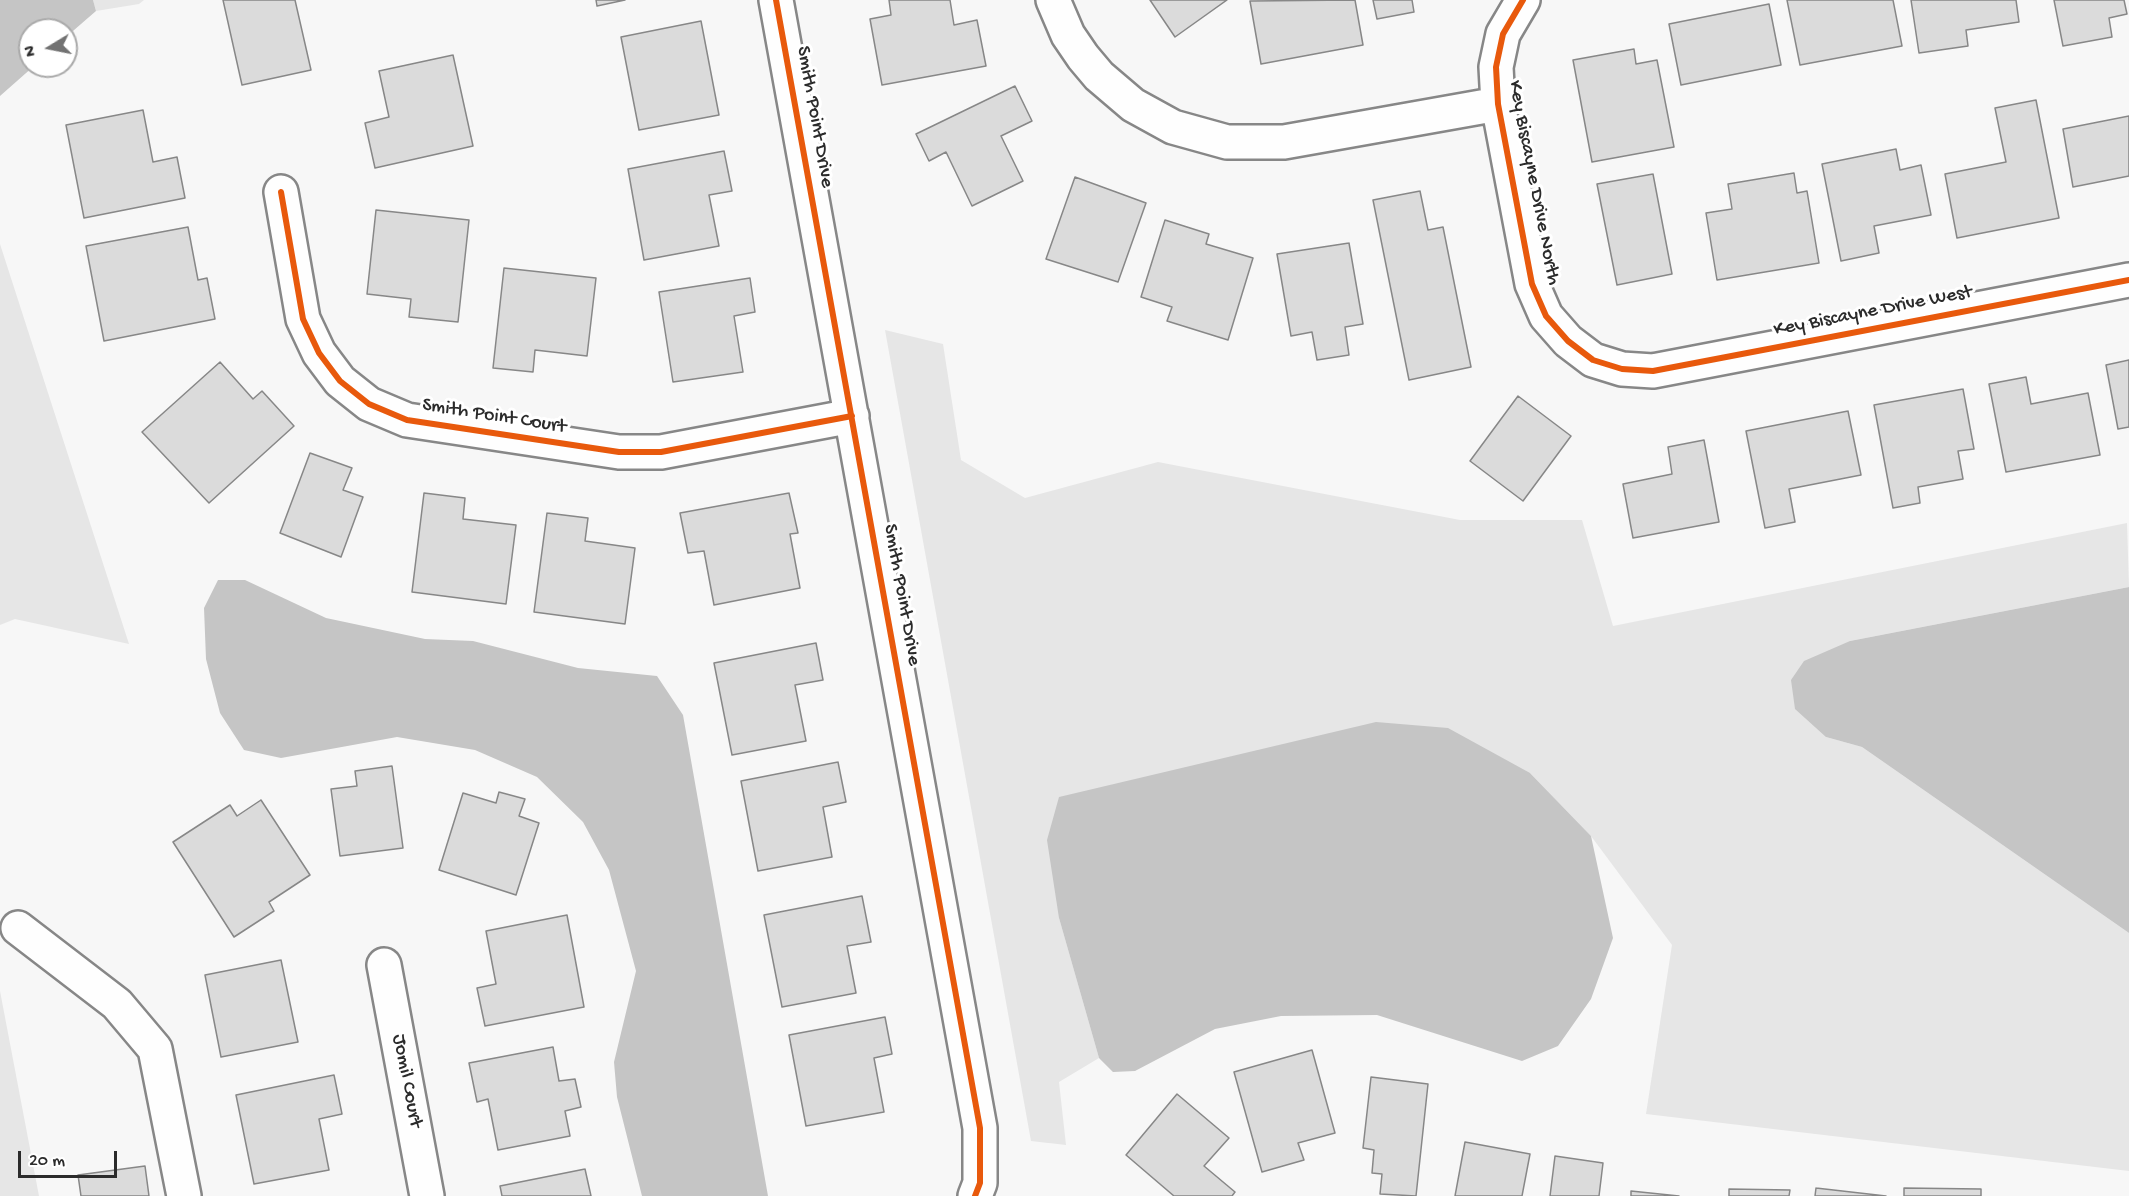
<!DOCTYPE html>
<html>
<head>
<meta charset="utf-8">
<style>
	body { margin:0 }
	#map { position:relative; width:2129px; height:1196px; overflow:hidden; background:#f7f7f7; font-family:"Gochi Hand",sans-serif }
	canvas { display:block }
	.north { position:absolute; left:18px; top:18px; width:60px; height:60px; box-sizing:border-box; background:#fff; border:2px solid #aaa; border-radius:50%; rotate:260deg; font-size:16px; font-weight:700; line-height:24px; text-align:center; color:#2b2b2b }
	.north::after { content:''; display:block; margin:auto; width:21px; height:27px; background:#727272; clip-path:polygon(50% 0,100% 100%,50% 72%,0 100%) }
	.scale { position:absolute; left:18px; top:1151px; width:99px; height:27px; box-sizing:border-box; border:3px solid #2b2b2b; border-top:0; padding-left:8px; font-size:18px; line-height:21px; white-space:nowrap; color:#2b2b2b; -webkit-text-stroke:4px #fff; paint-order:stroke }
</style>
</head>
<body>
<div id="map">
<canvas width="2129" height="1196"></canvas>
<div class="north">N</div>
<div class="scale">20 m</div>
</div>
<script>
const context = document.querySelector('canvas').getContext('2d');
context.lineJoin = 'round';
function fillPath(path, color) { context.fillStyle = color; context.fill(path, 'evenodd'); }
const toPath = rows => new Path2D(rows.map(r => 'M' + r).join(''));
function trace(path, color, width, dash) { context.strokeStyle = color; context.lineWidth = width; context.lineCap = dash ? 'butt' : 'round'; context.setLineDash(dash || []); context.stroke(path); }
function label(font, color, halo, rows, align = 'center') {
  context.font = font + ' "Gochi Hand",sans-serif'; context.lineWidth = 6; context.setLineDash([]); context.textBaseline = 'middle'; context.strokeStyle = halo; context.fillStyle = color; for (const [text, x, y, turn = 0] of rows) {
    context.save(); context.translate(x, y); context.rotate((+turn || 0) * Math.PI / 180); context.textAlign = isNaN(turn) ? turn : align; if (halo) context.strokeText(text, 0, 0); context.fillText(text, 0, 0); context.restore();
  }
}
const green = toPath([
	[93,0,144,0,139,4,96,11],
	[0,244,129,644,15,619,0,625],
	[885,330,943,344,961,460,1025,498,1158,462,1460,520,1582,520,1613,626,2127,523,2129,587,1850,641,1826,737,1862,747,2129,933,2129,1171,1646,1114,1672,945,1591,836,1530,773,1059,918,1099,1058,1059,1082,1066,1145,1031,1141],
	[0,991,39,1196,0,1196]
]);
const water = toPath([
	[0,0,93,0,96,11,66,37,66,30,30,30,30,66,34,66,0,96],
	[218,580,245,580,326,618,425,639,473,641,578,668,657,676,683,715,768,1196,642,1196,617,1097,614,1062,636,971,609,870,583,822,537,777,475,750,397,737,281,758,244,750,220,713,206,659,204,608],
	[2129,587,2129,933,1862,747,1826,737,1795,709,1791,680,1804,661,1850,641],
	[1376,722,1448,728,1530,773,1591,836,1613,938,1591,999,1558,1046,1522,1061,1377,1015,1281,1016,1215,1029,1135,1071,1113,1072,1099,1058,1059,918,1047,840,1059,797]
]);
const building = toPath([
	[223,0,295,0,311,70,242,85,223,0],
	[596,0,625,0,597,6,596,0],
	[889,0,950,0,954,25,977,20,986,66,882,85,870,19,891,15,889,0],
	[1150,0,1227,0,1175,37,1150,0],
	[1355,0,1363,45,1261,64,1250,1,1355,0],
	[1373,0,1412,0,1414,12,1377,19,1373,0],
	[1787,0,1893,0,1902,46,1800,65,1787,0],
	[1911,0,2016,0,2019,22,1966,30,1968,46,1919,53,1911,0],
	[2054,0,2124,0,2127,14,2109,18,2112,37,2063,46,2054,0],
	[1769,4,1781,65,1681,85,1669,24,1769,4],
	[701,21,719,115,639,130,621,37,701,21],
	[1634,49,1636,64,1657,60,1674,147,1592,162,1573,60,1634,49],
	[453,55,473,146,375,168,365,123,389,117,379,71,453,55],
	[1015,86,1032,121,1001,136,1023,181,972,206,946,152,929,161,916,134,1015,86],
	[2036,100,2059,218,1957,238,1945,174,2006,162,1995,108,2036,100],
	[143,110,153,162,177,157,185,198,84,218,66,125,143,110],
	[2129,116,2129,176,2073,187,2063,129,2129,116],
	[1896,149,1900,170,1921,165,1931,215,1874,226,1879,253,1841,261,1822,164,1896,149],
	[724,151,732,191,709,195,719,246,644,260,628,169,724,151],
	[1794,173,1797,193,1807,191,1819,263,1717,280,1706,213,1732,209,1728,184,1794,173],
	[1653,174,1672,274,1617,285,1597,184,1653,174],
	[1075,177,1146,203,1118,282,1046,259,1075,177],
	[1420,191,1428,230,1443,227,1471,367,1409,380,1373,200,1420,191],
	[376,210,469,220,458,322,409,317,411,299,367,294,376,210],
	[1165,220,1209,234,1206,244,1253,258,1228,340,1167,321,1172,307,1141,297,1165,220],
	[188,227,198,280,207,278,215,319,104,341,86,246,188,227],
	[1349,243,1363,324,1345,327,1349,355,1317,360,1312,332,1291,336,1277,254,1349,243],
	[504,268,596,278,587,356,535,350,533,372,493,368,504,268],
	[750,278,755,312,734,316,743,372,673,382,659,292,750,278],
	[2129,360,2129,427,2118,429,2106,365,2129,360],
	[220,362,253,399,262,391,294,426,209,503,142,432,220,362],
	[2026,377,2031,404,2088,393,2100,455,2006,472,1989,384,2026,377],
	[1963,389,1974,449,1958,451,1963,479,1918,487,1920,503,1893,508,1874,405,1963,389],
	[1518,396,1571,436,1523,501,1470,461,1518,396],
	[1848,411,1861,475,1789,489,1795,522,1765,528,1746,431,1848,411],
	[1704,440,1719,522,1633,538,1623,484,1672,474,1668,447,1704,440],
	[310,453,352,468,343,490,363,497,341,557,280,533,310,453],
	[424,493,465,498,463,519,516,525,506,604,412,592,424,493],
	[789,493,798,533,790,534,800,588,714,605,704,551,688,553,680,513,789,493],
	[547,513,588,518,585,541,635,548,625,624,534,612,547,513],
	[816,643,823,680,795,685,806,741,732,755,714,663,816,643],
	[838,762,846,802,823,807,832,857,758,871,741,781,838,762],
	[392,766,403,848,340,856,331,789,357,786,355,771,392,766],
	[499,792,525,799,519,816,539,823,516,895,439,870,463,793,496,803,499,792],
	[261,800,310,875,269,902,274,911,234,937,173,842,230,805,237,816,261,800],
	[862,896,871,942,847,946,856,993,782,1007,764,915,862,896],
	[567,915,584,1007,485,1026,477,988,496,984,486,931,567,915],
	[281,960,298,1042,221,1057,205,975,281,960],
	[885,1017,892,1054,874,1058,884,1112,806,1126,789,1035,885,1017],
	[553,1047,559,1081,575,1079,581,1107,565,1111,570,1136,498,1150,488,1099,477,1102,469,1063,553,1047],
	[1312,1050,1335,1133,1298,1143,1304,1160,1262,1172,1234,1072,1312,1050],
	[334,1075,342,1114,319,1119,329,1170,254,1184,236,1095,334,1075],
	[1371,1077,1428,1084,1416,1196,1380,1194,1382,1174,1372,1173,1374,1150,1363,1148,1371,1077],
	[1177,1094,1229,1138,1204,1166,1235,1192,1232,1196,1174,1196,1126,1155,1177,1094],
	[1465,1142,1530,1154,1522,1196,1455,1196,1465,1142],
	[1555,1156,1603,1163,1599,1196,1550,1196,1555,1156],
	[145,1166,149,1196,81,1196,78,1175,145,1166],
	[585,1169,591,1196,502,1196,500,1186,585,1169],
	[1816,1188,1886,1196,1815,1196,1816,1188],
	[1904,1188,1981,1189,1981,1196,1904,1196,1904,1188],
	[1729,1189,1790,1190,1789,1196,1729,1196,1729,1189],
	[1631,1191,1679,1196,1631,1196,1631,1191]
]);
const minor = toPath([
	[776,0,980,1128,980,1183,975,1196],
	[1053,0,1068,35,1083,57,1099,76,1133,105,1173,127,1227,142,1284,142,1498,104],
	[1523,0,1503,34,1496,67,1498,104,1532,284,1546,316,1568,341,1593,360,1622,369,1653,371,2129,280],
	[281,192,303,319,319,353,340,381,369,404,407,420,619,452,661,452,852,416],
	[18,928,117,1004,155,1049,184,1196],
	[384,965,427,1196]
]);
const cycleway = toPath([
	[776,0,980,1128,980,1183,975,1196],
	[1523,0,1503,34,1496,67,1498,104,1532,284,1546,316,1568,341,1593,360,1622,369,1653,371,2129,280],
	[281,192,303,319,319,353,340,381,369,404,407,420,619,452,661,452,852,416]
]);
const streetNames = [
	["Smith Point Drive",814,117,80],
	["Key Biscayne Drive North",1533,183,79],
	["Key Biscayne Drive West",1873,312,-11],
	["Smith Point Court",494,417,9],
	["Smith Point Drive",901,595,80],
	["Jomil Court",406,1081,79]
];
fillPath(green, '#e6e6e6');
fillPath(water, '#c5c5c5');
fillPath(building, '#dbdbdb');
trace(building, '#878787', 1.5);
trace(minor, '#878787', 38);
trace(minor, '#fefefe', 33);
trace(cycleway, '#e8590c', 6);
label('20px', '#2b2b2b', '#fff', streetNames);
</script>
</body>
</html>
